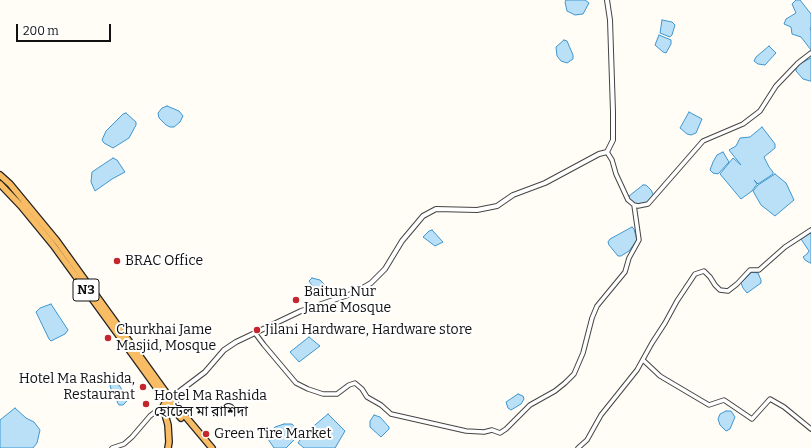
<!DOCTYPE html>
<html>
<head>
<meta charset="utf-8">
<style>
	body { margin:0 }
	#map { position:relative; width:811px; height:448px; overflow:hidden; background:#fffdf5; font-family:Bitter,serif }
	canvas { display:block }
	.scale { position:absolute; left:16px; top:24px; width:95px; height:18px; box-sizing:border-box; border:2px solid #111; border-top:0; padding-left:5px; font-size:12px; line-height:14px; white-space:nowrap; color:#111; -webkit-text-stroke:3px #fff; paint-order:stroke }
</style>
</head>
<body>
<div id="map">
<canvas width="811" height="448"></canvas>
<div class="scale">200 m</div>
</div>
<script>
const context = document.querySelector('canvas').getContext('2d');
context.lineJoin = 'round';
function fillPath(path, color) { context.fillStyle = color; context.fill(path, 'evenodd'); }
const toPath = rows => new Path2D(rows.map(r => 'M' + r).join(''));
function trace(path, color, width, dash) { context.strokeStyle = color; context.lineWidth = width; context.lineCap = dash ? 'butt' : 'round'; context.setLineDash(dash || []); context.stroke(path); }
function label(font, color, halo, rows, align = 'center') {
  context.font = font + ' Bitter,"Noto Sans Bengali",serif'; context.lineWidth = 4; context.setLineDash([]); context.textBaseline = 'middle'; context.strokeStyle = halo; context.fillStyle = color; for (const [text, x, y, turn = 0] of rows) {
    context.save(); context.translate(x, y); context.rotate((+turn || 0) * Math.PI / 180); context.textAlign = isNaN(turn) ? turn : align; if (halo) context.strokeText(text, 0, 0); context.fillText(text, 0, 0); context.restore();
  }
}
const water = toPath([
	[566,0,585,0,589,3,583,14,575,15,567,11,565,2,566,0],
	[796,0,800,0,811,14,811,27,810,28,811,31,811,50,801,37,792,34,791,27,784,24,786,19,796,13,792,4,796,0],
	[662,20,672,22,675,25,672,35,670,37,660,33,662,20],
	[659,35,671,40,671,44,666,53,663,52,655,45,659,35],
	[564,40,567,41,573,55,573,59,567,63,561,61,557,56,556,47,564,40],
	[769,46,776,53,765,65,758,64,754,61,756,57,769,46],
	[811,58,811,81,810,81,803,79,796,71,796,67,799,64,811,58],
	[167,106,179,111,183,116,180,122,174,127,170,127,166,125,159,118,158,113,162,108,167,106],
	[689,112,702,119,696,133,691,135,687,134,680,128,689,112],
	[126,113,136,122,136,125,129,138,113,148,104,143,102,140,106,131,123,114,126,113],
	[762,127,775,144,775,148,764,157,769,167,773,172,773,174,758,184,754,180,757,184,752,191,741,199,720,174,733,158,741,165,729,150,736,146,740,138,750,137,762,127],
	[723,152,729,162,718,174,713,173,710,170,713,162,717,155,723,152],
	[113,158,117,160,125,172,112,179,95,191,91,182,92,172,113,158],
	[775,174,786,183,794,200,775,216,761,205,753,191,758,185,775,174],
	[643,185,646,185,651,190,653,194,653,196,648,202,641,205,635,204,628,199,629,196,643,185],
	[632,227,634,229,637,240,629,251,621,256,618,256,609,245,608,242,610,239,632,227],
	[432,230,443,242,435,246,423,237,429,231,432,230],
	[811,233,811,263,810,263,805,260,803,257,807,254,809,251,801,239,806,234,811,233],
	[752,272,758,273,761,280,761,283,747,293,743,288,741,283,752,272],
	[312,278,320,280,325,285,327,288,327,291,319,293,316,291,309,281,312,278],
	[51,304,68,330,65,334,51,341,49,339,36,312,40,308,51,304],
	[309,337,320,346,299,362,290,352,309,337],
	[114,381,119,385,124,393,127,401,123,405,119,405,117,402,118,397,111,389,110,385,114,381],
	[518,394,523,396,524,399,521,404,511,410,508,408,506,402,518,394],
	[15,408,26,418,34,422,40,430,37,443,33,448,0,448,0,420,15,408],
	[726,411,731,411,735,417,730,429,726,431,720,425,718,419,720,414,726,411],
	[328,414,345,431,335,448,304,448,298,443,303,435,328,414],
	[374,415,380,417,389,427,389,429,381,437,370,427,370,421,374,415],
	[284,424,292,424,300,433,299,435,286,448,274,448,268,439,268,434,275,427,284,424]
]);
const minor = toPath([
	[607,152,612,160,616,174,628,200,634,205,638,206,648,204,703,141,743,124,760,111,776,86,798,63,811,53],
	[255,333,264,345,296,383,308,389,323,394,337,394,349,385,355,383,362,389,367,397,381,405,391,414,466,431,484,432,492,430,500,433,506,429,530,405,555,391,565,383,574,374,583,353,592,318,597,306,625,272,629,258,639,240,634,205],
	[643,360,660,376,709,405,724,400,752,419,770,399,784,407,811,429],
	[112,448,124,444,132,437,150,416,164,405],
	[578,448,587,440,601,415,637,370,652,343,665,323,677,301,695,274,704,271,710,277,715,285,720,290,728,291,737,284,750,270,759,270,785,247,811,230]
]);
const tertiary = toPath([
	[168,400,205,372,224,350,236,342,301,311,354,293,371,283,385,269,402,241,423,216,436,209,477,210,497,206,513,195,545,183,599,154,607,152,613,140,613,112,610,20,607,0]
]);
const trunk = toPath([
	[0,175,10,184,57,241,170,398,212,448],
	[0,184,21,206,53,245,143,369,166,401,181,418],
	[166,401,163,407,168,425,169,442,168,448]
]);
const markers = [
	[117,261,4,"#c4262e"],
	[296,300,4,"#c4262e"],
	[257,330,4,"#c4262e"],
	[108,338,4,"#c4262e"],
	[143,387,4,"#c4262e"],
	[146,404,4,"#c4262e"],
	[206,434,4,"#c4262e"]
];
const shields = [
	[86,290,26]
];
const shieldNames = [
	["N3",86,290]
];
const poiNames = [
	["BRAC Office",125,261],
	["Baitun Nur",304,292],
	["Jame Mosque",304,308],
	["Churkhai Jame",116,330],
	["Masjid, Mosque",116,346],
	["Jilani Hardware, Hardware store",265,330],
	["Hotel Ma Rashida,",135,379,"right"],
	["Restaurant",135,395,"right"],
	["Hotel Ma Rashida",154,396],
	["হোটেল মা রাশিদা",154,412],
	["Green Tire Market",214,434]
];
fillPath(water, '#b9e0f7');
trace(water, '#3f96cf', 1);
trace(minor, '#444', 5.5);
trace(tertiary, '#444', 6);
trace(trunk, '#222', 8);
trace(minor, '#fff', 3.5);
trace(tertiary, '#fff', 4);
trace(trunk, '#f7bc64', 5.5);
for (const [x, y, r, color] of markers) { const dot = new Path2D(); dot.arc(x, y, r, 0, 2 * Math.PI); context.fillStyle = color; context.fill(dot); trace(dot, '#fff', 1.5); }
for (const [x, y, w] of shields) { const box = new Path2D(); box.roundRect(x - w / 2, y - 11, w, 22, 3); context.fillStyle = '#fff'; context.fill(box); trace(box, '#111', 1); }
label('bold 13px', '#111', null, shieldNames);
label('14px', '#111', '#fff', poiNames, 'left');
</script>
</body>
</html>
